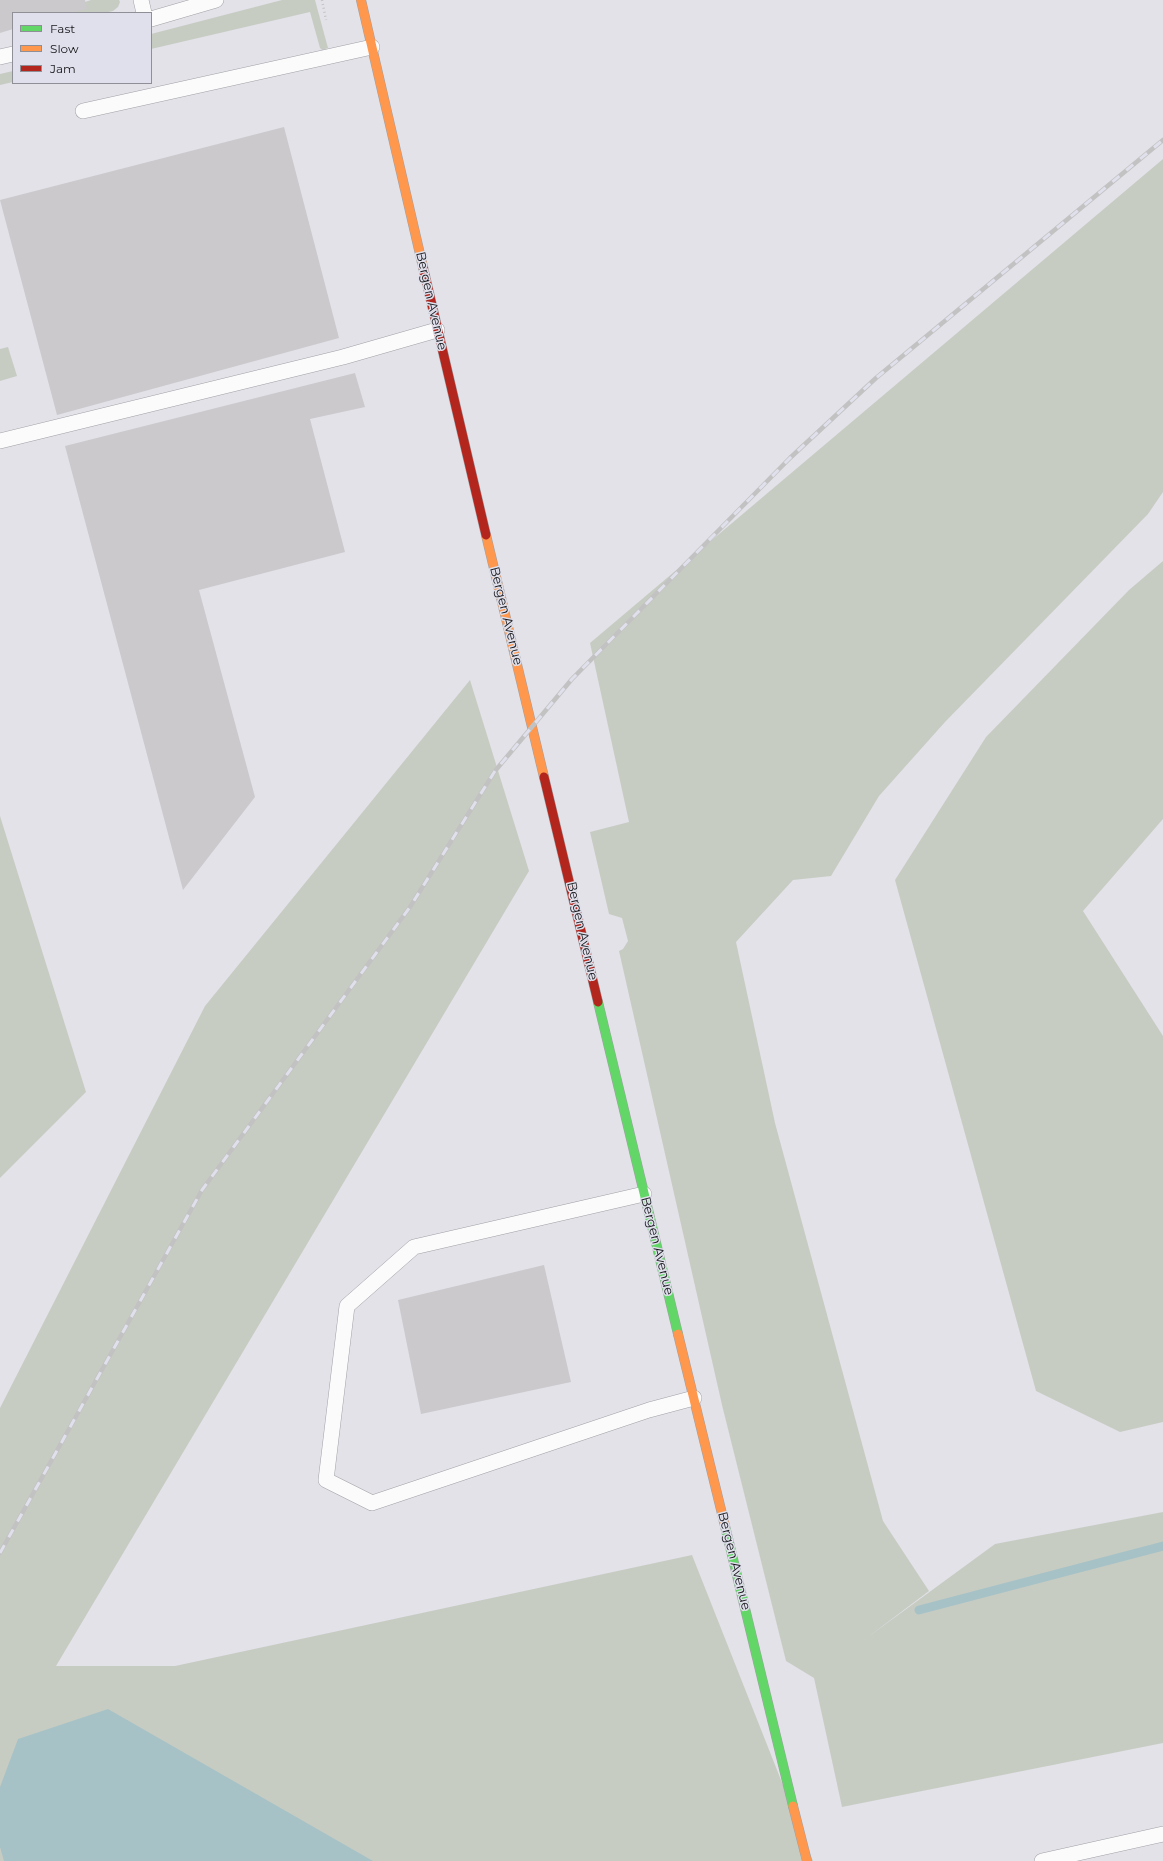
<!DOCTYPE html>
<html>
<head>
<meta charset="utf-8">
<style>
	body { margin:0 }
	#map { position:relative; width:1163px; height:1861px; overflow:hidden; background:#e2e2e8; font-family:Montserrat,sans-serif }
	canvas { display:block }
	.legend { position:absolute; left:12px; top:12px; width:140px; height:72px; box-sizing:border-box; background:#dfe0eb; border:1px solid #8f8f97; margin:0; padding:5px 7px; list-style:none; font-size:12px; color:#16161a }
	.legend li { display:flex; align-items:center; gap:8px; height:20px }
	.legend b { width:20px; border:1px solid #8f8f97 }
</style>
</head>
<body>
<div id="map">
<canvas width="1163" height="1861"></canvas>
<ul class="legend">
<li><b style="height:5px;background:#63d668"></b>Fast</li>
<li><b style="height:5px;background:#ff974d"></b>Slow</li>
<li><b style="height:5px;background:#b3261e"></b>Jam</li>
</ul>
</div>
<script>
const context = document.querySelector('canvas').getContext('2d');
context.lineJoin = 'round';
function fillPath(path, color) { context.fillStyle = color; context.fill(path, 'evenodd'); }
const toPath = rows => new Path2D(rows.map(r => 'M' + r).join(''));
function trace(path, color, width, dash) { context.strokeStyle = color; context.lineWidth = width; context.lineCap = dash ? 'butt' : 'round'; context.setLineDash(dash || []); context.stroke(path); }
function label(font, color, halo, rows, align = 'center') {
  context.font = font + ' Montserrat,sans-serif'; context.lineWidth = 3; context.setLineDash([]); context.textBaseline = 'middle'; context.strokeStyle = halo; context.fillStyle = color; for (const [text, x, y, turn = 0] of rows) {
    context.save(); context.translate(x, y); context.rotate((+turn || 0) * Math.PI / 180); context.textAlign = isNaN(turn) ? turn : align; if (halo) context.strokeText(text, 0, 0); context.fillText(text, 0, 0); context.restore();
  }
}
const green = toPath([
	[91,0,119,0,120,2,118,7,113,11,104,13,70,13,85,2],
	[282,0,315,0,328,48,322,50,320,48,310,12,151,49,151,34],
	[13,71,13,82,0,85,0,74],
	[1163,159,1163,492,1148,514,945,722,879,796,831,876,793,880,736,942,775,1123,883,1521,929,1591,868,1637,995,1544,1163,1512,1163,1743,842,1807,814,1678,786,1661,722,1405,619,951,623,949,628,941,622,918,609,914,590,832,629,822,590,643],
	[8,347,17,376,0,381,0,349],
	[1163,561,1163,819,1083,911,1163,1036,1163,1422,1120,1432,1036,1391,895,880,986,737,1129,590],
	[470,680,529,871,56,1666,175,1666,692,1555,813,1861,0,1861,0,1408,205,1006],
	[0,816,86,1092,0,1178]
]);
const water = toPath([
	[108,1709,373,1861,4,1861,0,1847,0,1787,18,1739]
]);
const stream = toPath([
	[919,1610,1163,1546]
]);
const building = toPath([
	[0,0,85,0,87,9,70,13,13,13,13,29,0,33],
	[284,127,339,338,57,415,0,200],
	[355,373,365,407,310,419,345,552,199,590,255,797,183,890,65,446],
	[544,1265,571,1382,421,1414,398,1300]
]);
const path = toPath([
	[322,0,326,20]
]);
const lane = toPath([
	[141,0,144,13],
	[151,19,216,0],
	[0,57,13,54],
	[83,111,372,47],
	[0,441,343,357,437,330],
	[644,1194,414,1247,347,1306,326,1480,372,1503,649,1410,694,1398],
	[1042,1861,1163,1834]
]);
const fast = toPath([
	[598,1002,678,1334],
	[725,1526,793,1806]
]);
const slow = toPath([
	[361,0,423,267],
	[486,535,544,777],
	[678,1334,725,1526],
	[793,1806,807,1861]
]);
const jam = toPath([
	[423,267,486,535],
	[544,777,598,1002]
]);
const rail = toPath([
	[0,1553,202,1190,410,907,495,771,572,679,790,458,876,378,1163,140]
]);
const streetNames = [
	["Bergen Avenue",431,301,77],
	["Bergen Avenue",506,616,76],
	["Bergen Avenue",582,931,77],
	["Bergen Avenue",657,1246,76],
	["Bergen Avenue",734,1561,76]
];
fillPath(green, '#c7ccc3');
fillPath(water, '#a7c2c6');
trace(stream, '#a7c2c6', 9);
fillPath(building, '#cbc9cc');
trace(lane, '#a0a1a5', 16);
trace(fast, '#a0a1a5', 10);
trace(slow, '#a0a1a5', 10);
trace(jam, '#a0a1a5', 10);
trace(path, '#c4c4c6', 2.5, [1, 3]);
trace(lane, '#fbfbfc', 15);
trace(fast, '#63d668', 9);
trace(slow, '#ff974d', 9);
trace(jam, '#b3261e', 9);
trace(rail, '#c2c2c3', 4.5);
trace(rail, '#dfe0eb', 3, [9]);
label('13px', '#16161a', '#dfe0eb', streetNames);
</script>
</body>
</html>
